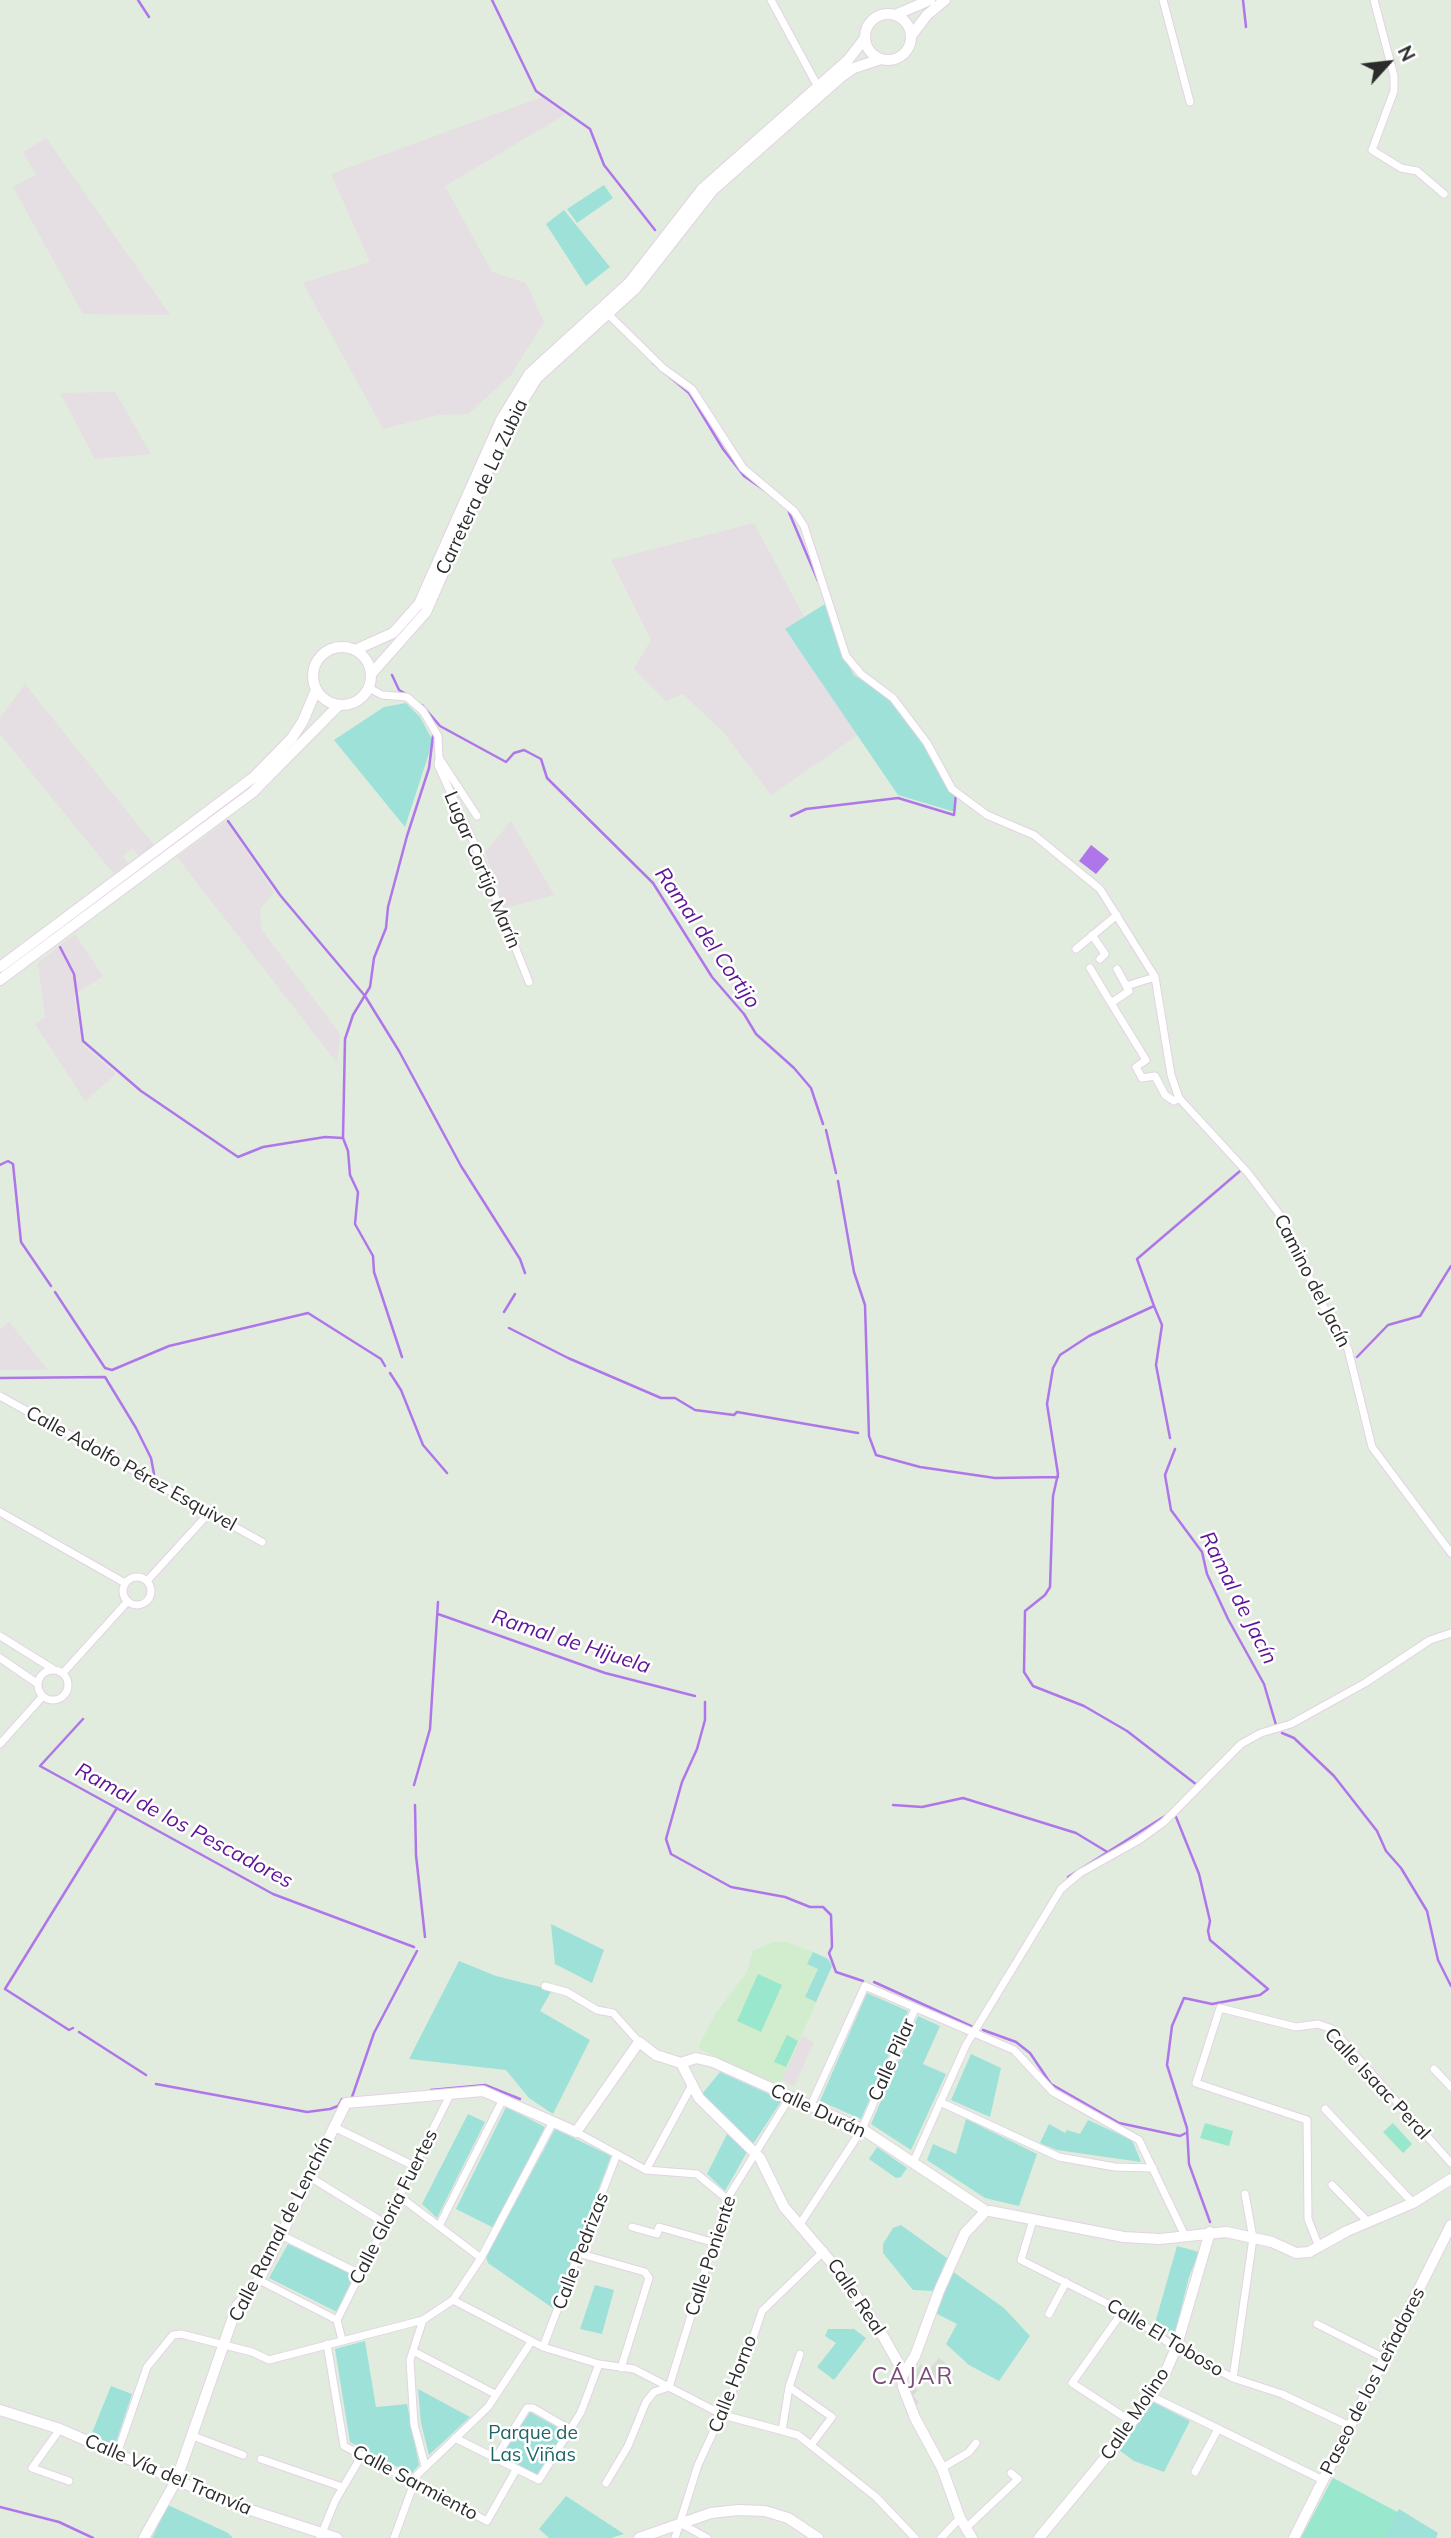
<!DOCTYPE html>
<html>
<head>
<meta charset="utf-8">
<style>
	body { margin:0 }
	#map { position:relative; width:1451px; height:2538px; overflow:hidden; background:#e1ecde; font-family:Mulish,sans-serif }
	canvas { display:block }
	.north { position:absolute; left:1353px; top:28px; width:70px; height:70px; -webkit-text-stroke:5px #fff; paint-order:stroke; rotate:63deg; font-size:19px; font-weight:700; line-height:28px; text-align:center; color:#2b2b2b }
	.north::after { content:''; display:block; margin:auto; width:24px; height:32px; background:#2b2b2b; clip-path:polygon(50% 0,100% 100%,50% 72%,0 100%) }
</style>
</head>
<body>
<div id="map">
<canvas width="1451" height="2538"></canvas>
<div class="north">N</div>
</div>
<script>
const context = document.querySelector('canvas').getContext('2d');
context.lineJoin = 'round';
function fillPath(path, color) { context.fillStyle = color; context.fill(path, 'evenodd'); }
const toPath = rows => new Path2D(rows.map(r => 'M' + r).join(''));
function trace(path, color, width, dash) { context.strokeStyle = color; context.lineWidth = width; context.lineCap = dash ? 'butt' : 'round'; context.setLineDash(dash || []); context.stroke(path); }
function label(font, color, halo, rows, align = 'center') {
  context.font = font + ' Mulish,sans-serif'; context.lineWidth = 5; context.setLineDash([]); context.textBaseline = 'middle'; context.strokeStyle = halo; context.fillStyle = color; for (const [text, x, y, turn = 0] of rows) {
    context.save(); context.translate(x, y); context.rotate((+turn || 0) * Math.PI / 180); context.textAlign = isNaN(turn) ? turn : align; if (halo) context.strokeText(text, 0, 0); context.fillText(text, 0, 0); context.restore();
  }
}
const industrial = toPath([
	[542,97,566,114,445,186,492,272,526,283,544,322,511,375,468,414,438,415,383,429,303,283,370,262,331,174],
	[46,138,170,315,83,314,13,187,36,175,23,152],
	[115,392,151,454,95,459,60,393],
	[754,523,804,617,785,630,858,735,771,795,724,733,683,694,666,701,634,669,651,640,611,560],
	[25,684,154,845,139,856,132,848,123,856,128,863,114,874,0,734,0,718],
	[226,821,274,892,260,909,261,929,340,1034,337,1063,177,857],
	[511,821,554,895,505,908,485,852],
	[75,934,103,976,74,995,82,1044,116,1074,85,1101,35,1024,45,1017,38,963],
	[9,1322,48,1370,0,1370,0,1330],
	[802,2036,814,2042,794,2086,782,2080]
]);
const education = toPath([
	[773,1942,786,1942,813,1952,828,1959,832,1966,779,2086,701,2050,699,2045,716,2013,747,1972,753,1951]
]);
const green = toPath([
	[604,185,613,198,577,223,567,209],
	[564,210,610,267,586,286,546,224],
	[825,604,841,653,854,675,889,698,926,744,956,795,955,812,898,795,785,629],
	[406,703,420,717,433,741,405,827,334,740,384,707],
	[551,1924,604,1950,592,1983,555,1964],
	[813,1952,828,1959,832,1966,816,2002,805,1997,818,1969,807,1964],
	[459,1961,496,1976,552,1990,540,2011,590,2040,553,2114,529,2098,506,2070,409,2059],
	[867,1993,908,2011,861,2119,820,2101],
	[918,2016,940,2026,923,2064,946,2074,911,2150,871,2124],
	[971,2054,1001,2068,990,2117,951,2100],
	[720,2072,782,2100,753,2144,702,2094],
	[506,2107,545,2127,494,2228,456,2209],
	[468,2114,485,2122,437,2218,422,2204],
	[966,2119,1037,2154,1019,2206,985,2198,927,2160,933,2144,956,2154],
	[1088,2120,1132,2140,1141,2162,1057,2150,1040,2143,1049,2124,1065,2133,1067,2130,1080,2134],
	[555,2129,611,2156,554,2309,488,2263,486,2257],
	[727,2134,747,2152,725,2191,707,2174],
	[877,2147,907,2168,901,2177,896,2178,869,2159],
	[901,2225,947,2258,934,2291,913,2290,883,2253,883,2244,893,2228],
	[288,2244,354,2275,337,2312,269,2278],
	[1177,2246,1199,2252,1189,2277,1175,2333,1154,2327],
	[952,2271,1004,2308,1030,2336,999,2381,969,2365,946,2344,957,2324,935,2313],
	[595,2285,614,2290,602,2334,580,2329],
	[828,2329,854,2329,866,2338,834,2380,817,2367,836,2343,825,2336],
	[365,2341,376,2407,407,2404,419,2465,411,2474,350,2442,335,2349],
	[111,2386,132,2394,115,2445,91,2435],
	[418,2389,470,2417,429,2455,421,2423],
	[1153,2402,1190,2421,1164,2472,1134,2461,1119,2450],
	[530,2412,565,2432,536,2476,502,2454],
	[1333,2478,1397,2512,1399,2509,1438,2533,1436,2538,1301,2538],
	[566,2496,624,2534,611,2538,549,2538,539,2529],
	[168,2505,228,2533,233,2538,152,2538]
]);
const pitch = toPath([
	[758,1974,782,1985,761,2032,737,2021],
	[787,2035,798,2041,786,2067,774,2062],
	[1205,2123,1233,2131,1229,2146,1200,2138],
	[1393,2123,1412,2144,1403,2153,1383,2132],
	[1333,2478,1397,2512,1384,2538,1301,2538]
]);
const plaza = toPath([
	[939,2358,952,2368,941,2383,930,2374,926,2378,921,2375,913,2385,918,2390,913,2396,919,2402,915,2406,908,2390,910,2377,921,2364,932,2372,931,2367]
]);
const water = toPath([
	[1091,845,1109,859,1096,874,1079,861]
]);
const stream = toPath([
	[138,0,149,17],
	[492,0,536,91,590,129,604,165,655,230],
	[1243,0,1246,27],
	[653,363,689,393,723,449,744,476,767,492],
	[788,510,818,581],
	[851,667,860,677],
	[392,675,399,690,408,695],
	[422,705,440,726,506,762,514,753,524,750,541,759,547,778,653,883,712,977,744,1014,756,1034,794,1068,811,1088,823,1124],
	[791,816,806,809,898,798,954,815,956,794],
	[228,821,280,895,365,996,399,1051,461,1166,520,1259,525,1273],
	[60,947,74,974,83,1041,141,1091,238,1157,263,1147,325,1137,343,1138],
	[826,1130,836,1173],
	[0,1165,8,1161,13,1164,21,1242,51,1286],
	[838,1181,854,1272,865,1305,869,1436,876,1455,920,1467,995,1478,1058,1477],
	[55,1292,105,1368,112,1370,169,1346,308,1313,381,1359,385,1366],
	[1154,1306,1162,1325,1156,1365,1170,1438],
	[504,1312,515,1294],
	[509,1328,568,1358,661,1398,675,1398,695,1410,734,1415,737,1412,858,1433],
	[402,1357,374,1272,373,1256,355,1224,358,1192,350,1175,348,1151,343,1138,345,1039,353,1015,370,987,374,958,386,928,388,907,407,836,429,768,433,736],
	[1357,1357,1388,1325,1420,1316,1451,1266],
	[390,1373,401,1390,423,1445,447,1473],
	[0,1378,105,1377,136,1428,151,1458,154,1474],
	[1175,1449,1165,1475,1171,1510,1202,1552,1207,1574,1228,1619,1264,1684,1276,1725],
	[438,1614,605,1673,695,1696],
	[705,1702,705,1720,697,1749,682,1782,666,1839,671,1854,731,1887,785,1897,810,1907,823,1907,831,1915,832,1947,829,1953,836,1972,863,1981],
	[83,1719,40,1766,273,1894,414,1947],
	[1282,1733,1294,1738,1334,1776,1377,1831,1386,1851,1401,1868,1427,1911,1438,1960,1451,1986],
	[414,1785,430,1729,438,1602],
	[1197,1785,1127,1731,1084,1706,1033,1686,1024,1672,1025,1611,1045,1595,1050,1587,1053,1496,1058,1474,1047,1404,1053,1368,1060,1355,1089,1336,1154,1306,1137,1259,1240,1171],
	[415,1805,416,1855,425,1937],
	[893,1805,922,1807,963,1798,1076,1833,1109,1853],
	[1176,1817,1199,1874,1210,1921,1208,1931,1210,1940,1268,1989,1260,1995,1212,2004,1184,1998,1172,2026,1167,2065,1187,2128,1189,2164,1210,2222],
	[1068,1877,1165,1816],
	[874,1982,973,2027],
	[73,2028,69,2030,5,1989,117,1808],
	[983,2030,1016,2042,1030,2053,1051,2084,1119,2123,1180,2136,1186,2133],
	[79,2032,146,2075],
	[156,2084,307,2112,330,2109,338,2106,342,2099],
	[431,2090,485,2085,520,2099],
	[352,2097,374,2033,417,1951],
	[0,2507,59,2522,93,2538]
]);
const street = toPath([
	[771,0,817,85],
	[1163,0,1190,102],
	[1374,0,1394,76,1394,91,1372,150,1401,168,1417,171,1444,194],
	[608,314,663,368,692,389,743,468,794,511,804,526,846,656,861,674,893,698,927,743,952,789,987,815,1034,835,1100,889,1155,977,1171,1075,1179,1098,1248,1173,1283,1219,1319,1299,1348,1349,1372,1447,1451,1553],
	[369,688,382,695,407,697,423,711,438,736,439,758,477,816],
	[439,758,438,765,473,841,529,982],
	[1092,935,1105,954,1100,959],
	[1076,949,1117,915],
	[1090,968,1111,1003,1129,991,1117,969],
	[1126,986,1155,977],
	[1111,1003,1146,1060,1136,1067,1142,1078,1155,1076,1165,1095,1174,1101,1179,1098],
	[0,1396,262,1542],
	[0,1512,125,1583],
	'123 1591a14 14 0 1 1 28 0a14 14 0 1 1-28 0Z',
	[147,1581,209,1513],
	[0,1636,53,1669],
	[0,1658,38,1684],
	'38 1685a15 15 0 1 1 30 0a15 15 0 1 1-30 0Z',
	[63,1673,128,1601],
	[0,1744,43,1696],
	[545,1986,567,1992,597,2010,613,2013,639,2042],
	[1434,2069,1451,2087],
	[940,2102,1059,2157,1115,2167,1153,2168],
	[811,2105,865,1986,1014,2050,1053,2092,1139,2140,1185,2236],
	[1325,2109,1413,2203],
	[334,2127,414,2166],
	[576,2132,646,2170,697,2174,727,2199],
	[913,2163,966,2045,1061,1889,1080,1873,1139,1840,1164,1822,1241,1744,1261,1733,1291,1724,1365,1683,1430,1640,1451,1633],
	[646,2170,692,2085],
	[310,2177,386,2224],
	[1332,2185,1369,2223],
	[399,2196,481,2258],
	[1033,2220,1021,2260,1128,2314,1176,2348,1233,2378,1282,2394,1350,2426],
	[800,2224,862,2129,915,2009],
	[439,2226,503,2099],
	[632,2227,657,2234,659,2227,712,2242],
	[281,2235,360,2274],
	[1319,2247,1308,2219,1307,2120,1196,2083,1220,2008,1296,2027,1318,2024,1332,2029,1451,2163],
	[581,2254,645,2272,649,2278,621,2368],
	[259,2280,337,2320,342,2340],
	[453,2300,543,2347,599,2364,634,2369,723,2415,798,2435,876,2497,915,2538],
	[1123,2311,1072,2383,1132,2422],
	[1049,2314,1066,2282],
	[337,2320,451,2093],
	[423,2320,410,2360,414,2424,425,2466],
	[1317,2324,1384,2358],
	[327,2344,344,2446,487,2521,516,2470],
	[543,2347,617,2154],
	[413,2351,495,2394],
	[1233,2378,1253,2238,1245,2194],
	[789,2387,800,2354],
	[1151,2396,1323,2480],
	[60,2429,32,2468,69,2481],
	[782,2431,789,2387,832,2417,811,2445],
	[193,2436,243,2455],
	[455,2438,539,2480,581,2412,599,2364],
	[117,2454,147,2367,173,2335,181,2334,252,2352,269,2360,423,2320,453,2300,481,2258,553,2122],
	[261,2459,342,2487],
	[495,2459,527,2408,533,2408,571,2430],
	[942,2468,969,2452,976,2443],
	[1195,2472,1218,2429],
	[606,2483,628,2446,646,2402,654,2392,669,2387,727,2199,790,2097],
	[680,2523,707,2538],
	[966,2528,1018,2479,1011,2473],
	[320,2538,335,2501,362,2455],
	[394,2538,417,2475,488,2407,531,2342],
	[675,2538,698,2465,743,2368,762,2311,824,2251],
	[941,2538,960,2518]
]);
const secondary = toPath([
	'865 37a23 23 0 1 1 46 0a23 23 0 1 1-46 0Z',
	[895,15,930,0],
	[911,36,927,15,945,0],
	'313 676a29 29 0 1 1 58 0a29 29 0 1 1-58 0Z',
	[355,650,393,633,419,604,501,420,529,374,629,283,702,189,848,60,865,38],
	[372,673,426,612,507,427,537,378,636,288,713,190,841,77,854,68,881,59],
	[0,967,254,777,292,738,303,721,316,690],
	[0,980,253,792,338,706],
	[681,2063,699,2098,760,2158,784,2207,843,2276,883,2336,901,2368,903,2387,915,2418,942,2468,960,2518,972,2538],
	[681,2063,696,2058,713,2062,862,2129,983,2209],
	[990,2211,1124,2237,1160,2239,1226,2232,1272,2242,1296,2253,1309,2252,1347,2231,1413,2203,1451,2179],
	[903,2375,915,2356,939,2291,965,2233,983,2214],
	[0,2410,60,2429,229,2503,337,2538],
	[144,2538,176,2481,237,2306,259,2280,346,2103,483,2091,576,2132,639,2042,656,2055,681,2063],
	[639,2538,711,2513,738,2510,765,2511,788,2518,818,2538],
	[1039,2538,1111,2451,1163,2378,1176,2348,1210,2232],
	[1294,2538,1451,2225]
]);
const streetNames = [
	["Carretera de La Zubia",482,487,-65],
	["Lugar Cortijo Marín",482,870,67],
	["Camino del Jacín",1312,1281,63],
	["Calle Adolfo Pérez Esquivel",131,1469,29],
	["Calle Pilar",892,2060,-66],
	["Calle Isaac Peral",1377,2084,47],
	["Calle Durán",818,2111,25],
	["Calle Gloria Fuertes",394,2207,-63],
	["Calle Ramal de Lenchín",281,2229,-63],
	["Calle Pedrizas",581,2251,-69],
	["Calle Poniente",711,2256,-72],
	["Calle Real",856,2297,56],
	["Calle El Toboso",1165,2338,31],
	["Paseo de los Leñadores",1373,2381,-63],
	["Calle Horno",733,2384,-69],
	["Calle Molino",1135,2414,-56],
	["Calle Vía del Tranvía",168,2475,23],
	["Calle Sarmiento",415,2483,28]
];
const parkNames = [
	["Parque de",533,2433],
	["Las Viñas",533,2455]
];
const waterNames = [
	["Ramal del Cortijo",707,938,55],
	["Ramal de Jacín",1238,1598,63],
	["Ramal de Hijuela",571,1642,18],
	["Ramal de los Pescadores",184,1826,28]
];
const quarterNames = [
	["CÁJAR",913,2377]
];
fillPath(industrial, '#e5dee2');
fillPath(education, '#d1edce');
fillPath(green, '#9de1d9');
fillPath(pitch, '#99e7cc');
fillPath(plaza, '#d6ddd5');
fillPath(water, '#af76ea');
trace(stream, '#af76ea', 2.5);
trace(street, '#e3d3e3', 9);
trace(secondary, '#e3d3e3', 12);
trace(street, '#fff', 7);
trace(secondary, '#fff', 10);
label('19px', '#2b2b2b', '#fff', streetNames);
label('19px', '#1e6566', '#fff', parkNames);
label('italic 21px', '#5f1398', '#fff', waterNames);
context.letterSpacing = '2px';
label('23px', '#7a4d78', '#fff', quarterNames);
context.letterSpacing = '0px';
</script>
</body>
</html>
